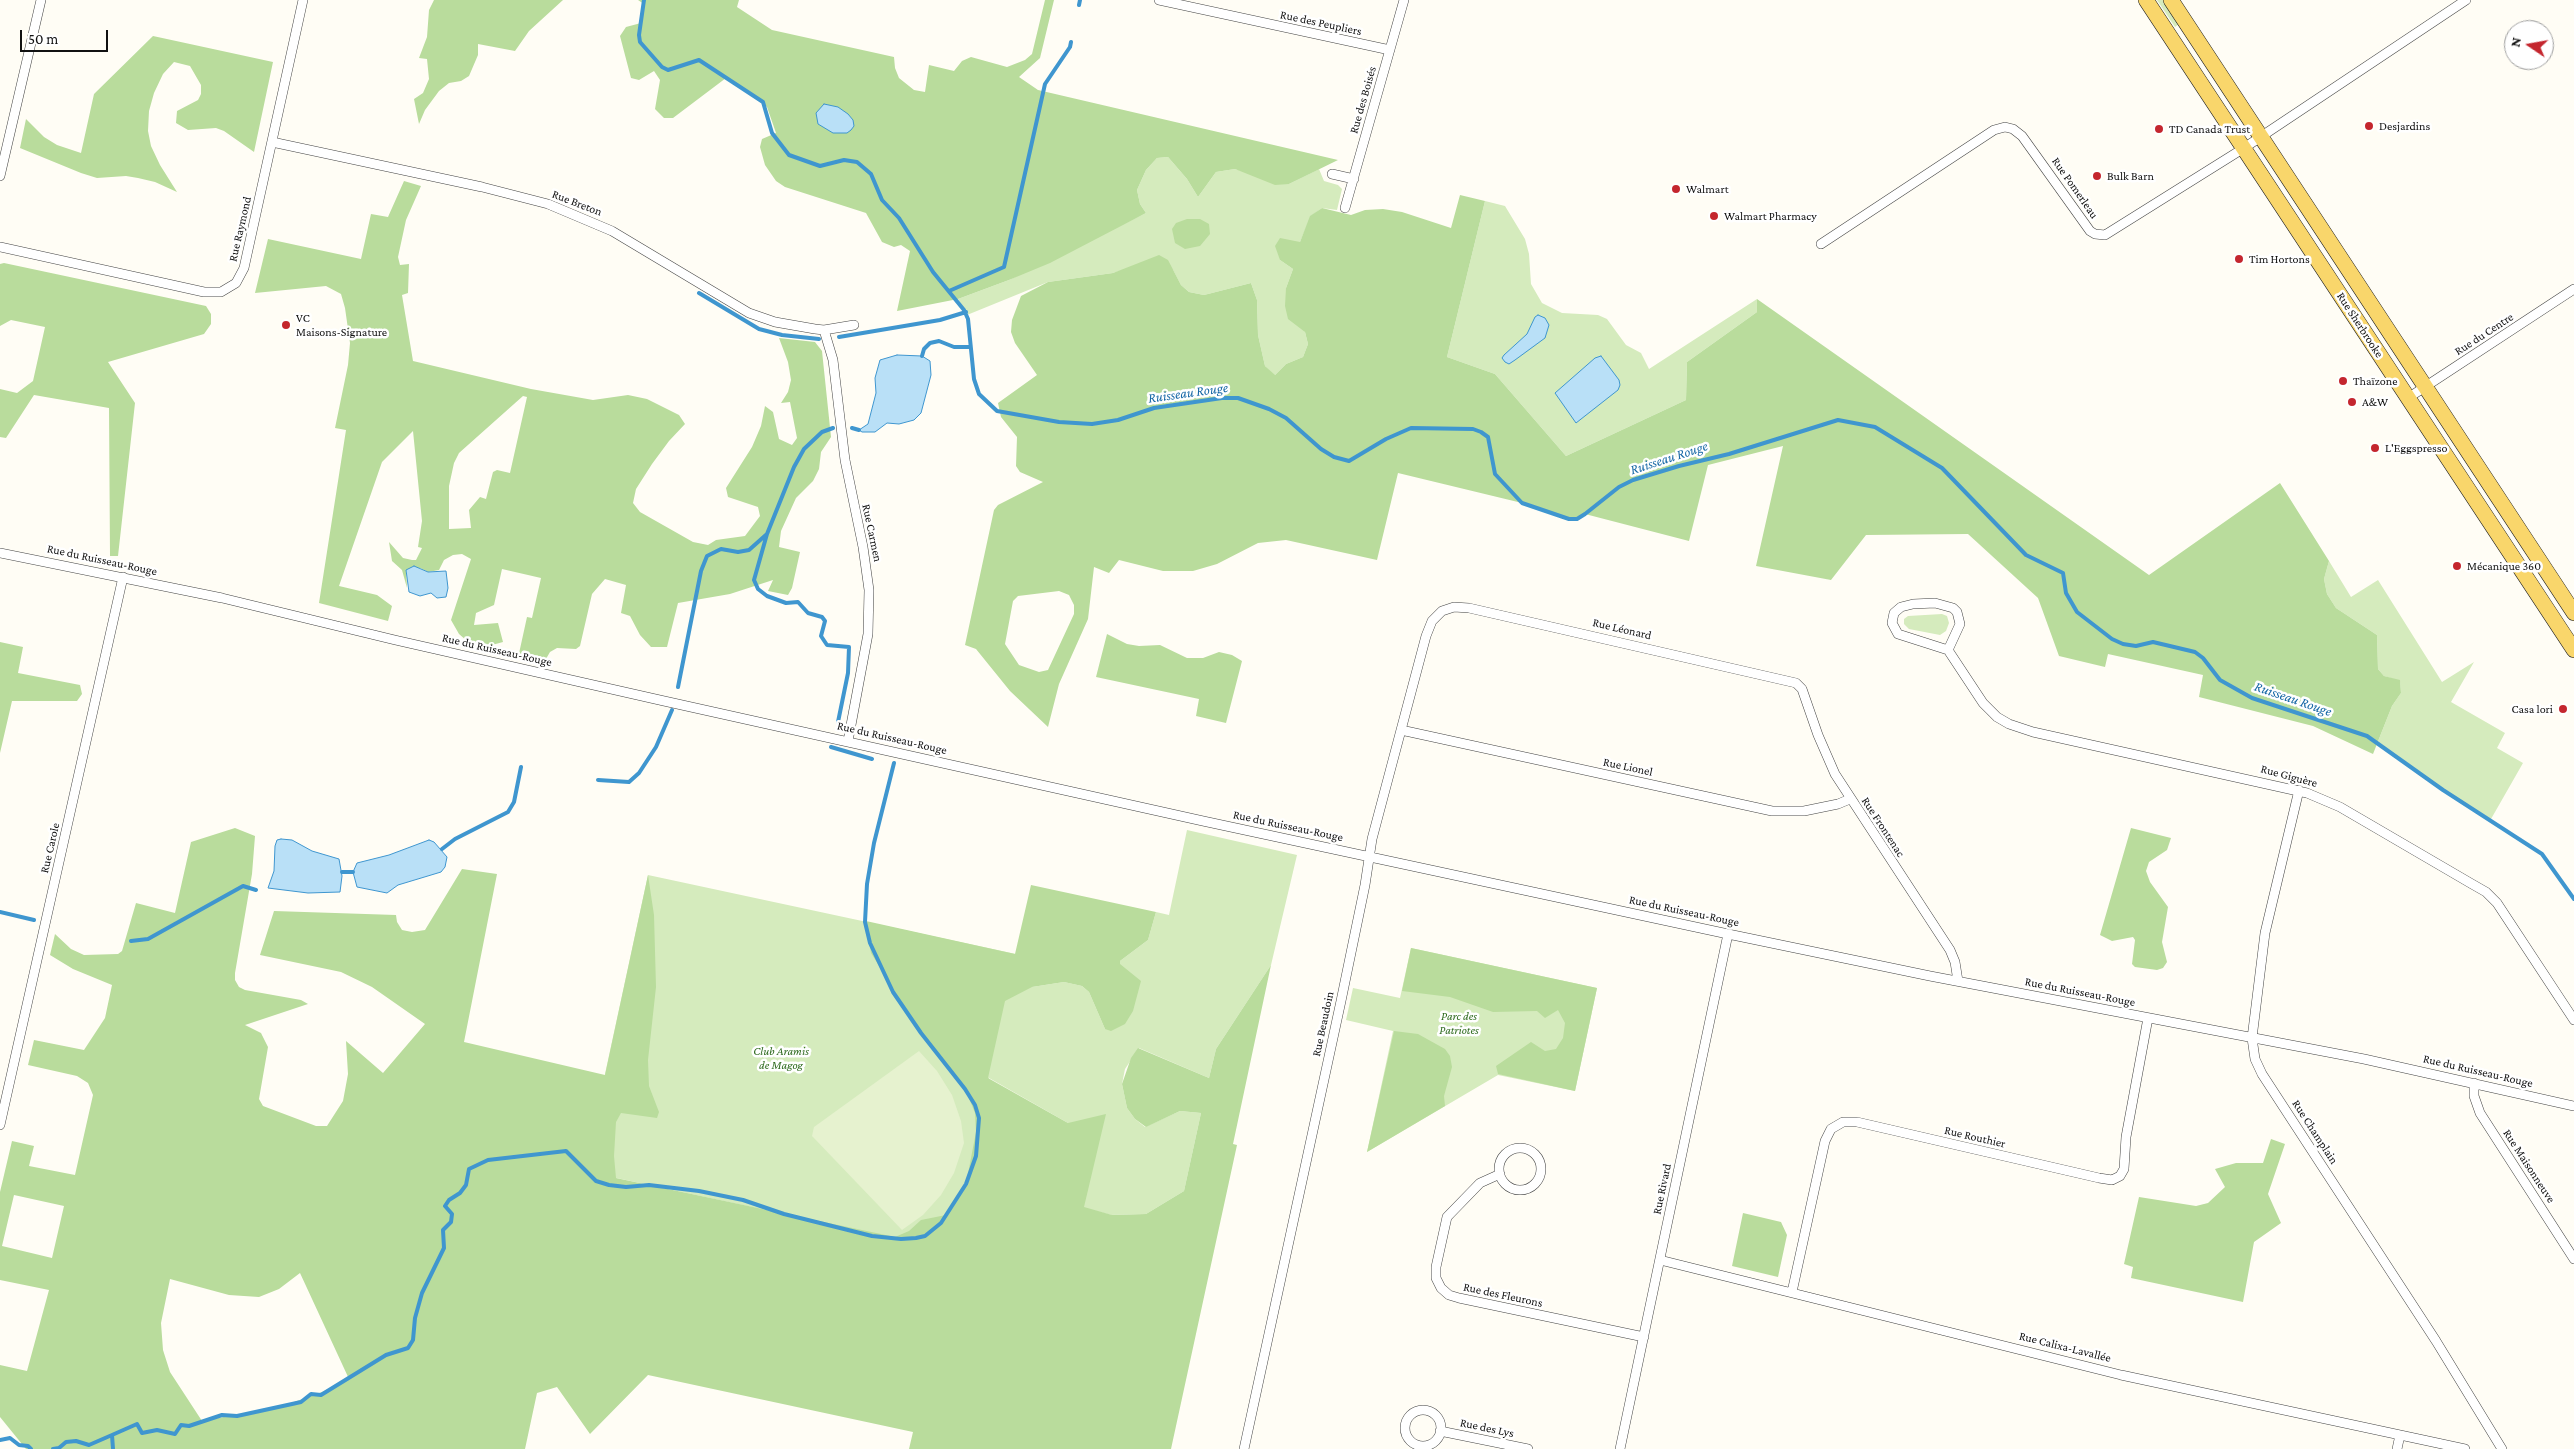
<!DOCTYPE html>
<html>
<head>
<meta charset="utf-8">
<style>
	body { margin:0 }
	#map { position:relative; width:2574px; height:1449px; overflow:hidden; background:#fffdf5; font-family:"Crimson Pro",serif }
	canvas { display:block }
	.north { position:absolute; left:2504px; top:20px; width:50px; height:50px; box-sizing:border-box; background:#fff; border:1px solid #a0a0a0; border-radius:50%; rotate:282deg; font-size:14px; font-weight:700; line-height:20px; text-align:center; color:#111 }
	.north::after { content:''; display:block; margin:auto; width:18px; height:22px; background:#c4262e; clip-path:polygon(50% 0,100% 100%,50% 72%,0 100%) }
	.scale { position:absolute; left:20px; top:30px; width:88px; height:22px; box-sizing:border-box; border:2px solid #111; border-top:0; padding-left:6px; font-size:15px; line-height:18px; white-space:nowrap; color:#111; -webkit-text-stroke:4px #fff; paint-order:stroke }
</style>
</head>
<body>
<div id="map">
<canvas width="2574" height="1449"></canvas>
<div class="north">N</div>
<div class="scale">50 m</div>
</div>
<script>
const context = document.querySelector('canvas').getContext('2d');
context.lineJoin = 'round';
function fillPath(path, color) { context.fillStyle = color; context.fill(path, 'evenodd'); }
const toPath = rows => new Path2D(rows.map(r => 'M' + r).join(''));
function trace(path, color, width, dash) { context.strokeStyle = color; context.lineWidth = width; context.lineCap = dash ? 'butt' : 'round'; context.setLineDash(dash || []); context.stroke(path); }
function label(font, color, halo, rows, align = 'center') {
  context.font = font + ' "Crimson Pro",serif'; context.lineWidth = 5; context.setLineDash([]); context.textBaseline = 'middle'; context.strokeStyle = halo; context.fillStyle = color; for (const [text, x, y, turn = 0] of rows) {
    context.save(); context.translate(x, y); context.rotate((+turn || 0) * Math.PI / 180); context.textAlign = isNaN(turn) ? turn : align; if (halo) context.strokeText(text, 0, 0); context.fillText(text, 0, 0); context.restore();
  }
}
const green = toPath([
	[2157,0,2163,0,2179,24,2175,27],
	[1168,157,1187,179,1198,197,1216,172,1235,169,1289,184,1319,169,1324,181,1338,185,1342,189,1337,210,1322,208,1311,216,1300,242,1280,260,1293,269,1286,288,1305,332,1308,344,1303,357,1286,364,1274,376,1265,366,1258,335,1257,300,1251,283,1204,295,1189,292,1181,285,1173,270,1129,268,1113,273,1048,282,967,315,958,299,1009,280,1146,213,1140,204,1137,190,1146,170,1157,158],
	[1485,201,1505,206,1525,239,1529,254,1531,284,1542,303,1562,313,1598,315,1607,319,1626,345,1641,353,1649,369,1757,299,1757,312,1687,362,1686,400,1566,456,1495,374,1447,357],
	[2329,561,2351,597,2378,580,2442,682,2474,662,2451,702,2505,733,2497,748,2523,763,2491,819,2443,790,2377,744,2392,706,2401,693,2400,681,2384,676,2378,669,2377,635,2336,608,2327,594,2324,579],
	[1942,614,1947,616,1949,623,1946,631,1940,635,1909,629,1904,624,1904,619,1908,616],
	[1187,830,1297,855,1271,965,1216,1049,1209,1078,1139,1048,1125,1069,1122,1084,1127,1108,1135,1119,1145,1127,1180,1111,1201,1113,1184,1191,1146,1214,1111,1215,1084,1208,1068,1123,989,1078,952,1250,584,1171,648,875,1016,954,1032,987,1064,982,1082,986,1089,992,1105,1029,1120,961,1148,940,1156,912,1169,915],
	[1411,948,1597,988,1575,1091,1498,1075,1367,1152,1393,1031,1346,1020,1353,988,1400,998]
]);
const forest = toPath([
	[434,0,563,0,529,31,515,51,478,44,478,55,469,76,461,81,449,83,439,91,425,110,419,124,414,99,423,93,429,79,427,59,419,58,427,37,429,10],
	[638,0,739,0,737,7,772,30,894,57,895,68,899,78,914,90,925,92,929,65,954,71,962,61,971,57,1007,67,1025,60,1032,54,1045,0,1054,0,1040,58,1019,77,1038,90,1338,160,1289,184,1275,185,1235,169,1216,172,1198,197,1187,179,1168,157,1157,158,1146,170,1137,190,1140,204,1146,213,1050,263,1009,280,958,299,897,311,910,251,901,245,894,247,882,242,866,213,785,187,776,181,765,165,760,147,762,139,776,133,767,107,726,78,673,118,664,118,655,109,660,80,654,71,639,80,631,78,620,36,626,27,641,23,644,4],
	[153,36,273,62,254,152,224,131,216,128,188,130,176,123,177,111,198,100,201,94,201,85,190,66,174,62,163,74,154,93,149,111,148,131,151,146,160,165,177,192,155,182,138,178,126,176,97,178,81,173,20,148,26,119,44,137,57,145,81,153,94,94],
	[404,181,421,186,406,220,398,257,400,265,409,264,408,293,402,295,413,361,531,389,593,400,628,395,647,399,679,415,685,424,669,441,652,464,636,489,633,503,640,512,693,542,708,545,716,540,745,536,760,516,758,507,728,497,726,488,752,447,761,426,765,406,773,412,779,439,792,445,797,438,790,402,781,403,788,392,791,380,788,362,779,338,815,342,822,351,831,437,821,452,819,469,813,481,796,498,781,531,779,547,800,552,792,588,788,595,768,591,773,580,730,594,678,603,667,647,651,647,640,635,630,616,621,613,626,585,605,579,592,594,580,646,576,649,557,648,550,652,543,664,518,658,527,617,532,618,541,578,502,569,494,605,476,613,474,625,498,623,503,642,481,648,474,647,459,634,451,620,471,559,462,554,453,555,444,560,439,570,428,572,420,568,406,570,407,588,402,570,392,561,389,542,403,558,412,560,416,560,422,548,418,547,422,521,413,431,382,462,339,586,377,595,392,606,388,621,319,603,346,430,335,428,348,365,350,343,345,308,341,294,326,286,255,293,268,239,361,259,371,214,388,217],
	[523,396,527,397,510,473,497,470,493,472,486,499,480,497,469,510,471,528,449,529,449,486,454,463,459,453],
	[1460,195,1485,201,1447,357,1495,374,1566,456,1686,400,1687,362,1757,312,1757,299,2149,575,2280,483,2329,561,2324,579,2327,594,2336,608,2377,635,2378,669,2384,676,2400,680,2401,693,2392,706,2373,754,2313,726,2199,697,2203,675,2108,654,2105,667,2059,656,2038,598,1968,534,1866,535,1831,580,1756,566,1783,446,1708,465,1689,541,1585,514,1577,519,1562,517,1522,503,1398,473,1377,560,1286,540,1258,543,1217,564,1193,571,1163,571,1119,560,1109,573,1094,567,1088,619,1059,684,1048,727,1010,691,976,649,965,645,994,510,998,505,1043,482,1020,472,1016,466,1017,437,1001,417,998,403,1037,375,1015,343,1011,332,1012,320,1021,296,1048,282,1113,273,1159,255,1168,260,1181,285,1189,292,1204,295,1251,283,1257,300,1258,335,1265,366,1275,375,1286,364,1303,357,1308,344,1305,332,1288,319,1285,306,1286,288,1293,269,1280,260,1275,246,1280,238,1300,242,1310,216,1322,208,1351,215,1365,210,1383,209,1402,212,1451,228],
	[1059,591,1069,595,1074,605,1074,614,1048,670,1039,672,1019,665,1005,644,1013,601,1018,596],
	[1187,219,1200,219,1209,224,1210,234,1200,246,1185,249,1175,243,1172,229,1176,223],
	[4,263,206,306,211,314,211,324,204,334,108,362,135,403,118,556,110,556,109,408,34,395,6,438,0,437,0,389,17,393,33,381,45,327,11,320,0,326,0,264],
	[1107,634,1127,644,1139,646,1160,645,1187,658,1203,658,1219,652,1232,655,1242,661,1226,723,1196,716,1199,699,1096,677],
	[0,642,23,647,18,673,80,685,82,694,77,701,12,701,0,753],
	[235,828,255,836,252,874,235,973,235,980,239,987,245,990,301,1000,308,1004,245,1025,261,1033,268,1047,259,1099,263,1106,316,1126,327,1126,343,1101,348,1074,346,1041,383,1073,425,1024,372,987,341,972,260,955,274,911,396,915,397,922,402,930,412,932,425,930,462,869,497,874,464,1042,605,1075,648,875,654,915,656,987,648,1060,649,1086,659,1112,657,1118,621,1113,616,1122,614,1156,616,1178,895,1237,909,1231,921,1220,946,1215,956,1202,966,1184,976,1132,975,1113,966,1091,912,1019,871,953,866,921,1015,954,1031,885,1156,912,1148,940,1120,961,1120,964,1141,981,1133,1011,1125,1024,1111,1031,1105,1029,1089,992,1082,986,1064,982,1032,987,1005,1001,988,1078,1068,1123,1106,1114,1084,1207,1112,1215,1146,1214,1184,1191,1201,1113,1180,1111,1146,1127,1135,1119,1127,1108,1122,1084,1131,1058,1138,1048,1209,1078,1216,1049,1271,965,1233,1144,1237,1145,1171,1449,909,1449,913,1432,648,1375,590,1434,557,1387,537,1393,525,1449,26,1449,0,1417,0,1365,27,1371,49,1290,0,1280,0,1192,12,1141,34,1146,29,1166,75,1175,93,1095,88,1083,77,1076,28,1065,34,1040,84,1050,105,1018,112,985,73,969,50,955,55,934,71,949,84,955,118,954,122,951,136,903,175,913,191,842],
	[14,1195,64,1206,52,1258,2,1246],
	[300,1273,349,1379,322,1392,283,1406,202,1421,170,1372,163,1350,161,1323,170,1279,229,1295,259,1297,279,1289],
	[2131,828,2171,838,2167,850,2149,862,2146,871,2150,882,2168,907,2162,942,2167,962,2163,968,2157,970,2135,967,2132,964,2135,940,2133,937,2112,941,2100,935],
	[1411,948,1597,988,1575,1091,1498,1074,1496,1066,1531,1042,1545,1051,1556,1049,1563,1038,1565,1023,1558,1010,1545,1018,1537,1011,1493,1012,1450,997,1402,991],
	[1394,1031,1418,1034,1445,1049,1450,1056,1452,1067,1444,1096,1445,1106,1367,1152],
	[2271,1139,2285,1144,2268,1194,2281,1223,2254,1242,2243,1302,2131,1278,2133,1267,2124,1264,2139,1197,2196,1206,2208,1203,2225,1187,2215,1169,2236,1163,2263,1163],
	[1743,1213,1781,1222,1787,1235,1778,1277,1732,1266]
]);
const pitch = toPath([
	[919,1051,937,1071,952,1095,961,1121,964,1143,954,1173,941,1195,923,1215,902,1230,812,1136,814,1127]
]);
const water = toPath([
	[824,104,838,107,848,114,853,120,854,126,851,130,847,133,833,133,818,124,816,113,824,104],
	[1538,315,1545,318,1549,325,1545,338,1515,360,1509,364,1505,362,1502,358,1504,355,1527,334,1535,317,1538,315],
	[897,355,922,356,930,361,931,375,921,413,914,420,899,424,887,423,875,432,862,432,859,430,868,424,876,393,875,378,880,360,897,355],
	[1601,356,1619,380,1620,385,1618,390,1576,423,1555,393,1595,358,1601,356],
	[414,566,428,572,446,571,448,588,446,597,437,598,431,593,420,596,409,592,406,570,414,566],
	[281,839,292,840,312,851,339,859,342,876,340,892,308,893,268,888,274,871,275,846,277,840,281,839],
	[429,840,434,842,447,857,445,867,441,872,398,885,387,893,357,887,353,872,357,863,389,855,429,840]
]);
const stream = toPath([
	[644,0,639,35,640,42,662,67,668,70,699,60,763,102,772,133,789,155,820,166,844,160,857,162,871,174,882,200,899,218,933,272,964,310,968,319,974,379,979,394,997,411,1059,422,1092,424,1118,420,1154,408,1222,398,1238,398,1269,409,1286,418,1321,449,1334,457,1349,461,1386,439,1411,428,1473,429,1481,432,1488,437,1495,474,1522,503,1569,519,1577,519,1585,514,1619,487,1633,480,1679,466,1729,454,1838,420,1875,427,1942,468,2026,555,2063,573,2066,593,2077,612,2112,639,2123,644,2136,646,2153,642,2195,652,2203,658,2220,680,2252,698,2367,736,2443,790,2542,854,2574,899],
	[1079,5,1080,0],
	[949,291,1004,267,1045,84,1070,47,1071,42],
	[699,293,759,329,782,335,819,339],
	[839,337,940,320,966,312],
	[922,356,924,349,930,343,939,341,954,347,969,347],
	[833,428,822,432,804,449,794,467,767,534,754,580,758,589,767,596,786,603,798,602,808,613,822,617,825,621,821,636,827,645,849,647,848,673,838,722],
	[852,428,859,430],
	[678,687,701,571,707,556,721,549,738,552,749,550,767,534],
	[831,747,872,759],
	[598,780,629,782,639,773,656,747,672,710],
	[442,849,455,839,508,812,514,802,521,767],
	[342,872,353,872],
	[0,912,34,920],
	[131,941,148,939,243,886,256,890],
	[0,1440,10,1438,19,1445,28,1446,31,1449],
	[53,1449,59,1448,66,1442,76,1441,89,1445,112,1435],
	[113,1449,112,1435,137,1424,142,1433,157,1430,175,1434,181,1425,189,1426,222,1415,237,1416,292,1404,301,1402,311,1394,321,1395,386,1355,408,1348,413,1340,415,1318,422,1293,444,1248,443,1230,451,1222,452,1214,445,1206,449,1200,460,1193,466,1185,469,1169,488,1160,566,1151,596,1181,609,1185,626,1187,649,1185,699,1191,743,1200,784,1214,872,1236,901,1239,916,1238,925,1236,941,1223,966,1184,976,1156,979,1118,975,1105,965,1089,921,1033,893,992,870,943,865,922,867,884,874,843,894,763]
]);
const minor = toPath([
	[1159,0,1390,50],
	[272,142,482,187,548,204,612,231,749,313,775,322,815,329,824,330,854,325],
	[1332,174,1354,179],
	[0,176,41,0],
	[1345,208,1404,0],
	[1821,244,1994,130,2005,127,2013,129,2022,136,2090,231,2095,234,2105,235,2244,148,2466,0],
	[0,247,204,292,221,292,236,283,244,268,303,0],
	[824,330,833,360,845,460,863,547,869,590,868,634,848,741],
	[2408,398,2574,289],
	[0,553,222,598,395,640,664,701,1203,821,1728,934,1930,976,2364,1059,2574,1106],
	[1948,650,1960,624,1957,612,1953,608,1935,603,1913,604,1901,607,1894,613,1892,623,1898,634,1948,650,1983,703,1997,717,2009,724,2033,732,2307,793,2340,807,2472,884,2486,892,2497,903,2574,1020],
	[1401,730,1772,811,1804,811,1838,804,1850,799],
	[2299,790,2265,933,2252,1038,2255,1059,2262,1074,2436,1341,2502,1449],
	[2474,1083,2474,1096,2480,1113,2574,1259],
	[0,1125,123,577],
	'1499 1169a21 21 0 1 1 42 0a21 21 0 1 1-42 0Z',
	[1500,1174,1480,1183,1447,1217,1436,1267,1436,1278,1441,1288,1449,1295,1459,1298,1644,1337],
	[1660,1260,2121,1375,2465,1449],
	[1792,1292,1825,1141,1831,1129,1843,1122,1857,1122,2099,1178,2112,1180,2120,1176,2124,1169,2126,1137,2148,1018],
	'1405 1428a18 18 0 1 1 36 0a18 18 0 1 1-36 0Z',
	[1440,1431,1528,1449],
	[1244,1449,1341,1001,1365,885,1372,839,1426,636,1432,621,1442,611,1454,607,1469,608,1796,683,1802,689,1818,735,1835,774,1950,950,1955,962,1958,981],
	[1620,1449,1728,934],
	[2397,1449,2400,1435]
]);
const primary = toPath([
	[2146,0,2574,650],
	[2171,0,2574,613]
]);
const markers = [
	[2369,126,5,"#c4262e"],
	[2159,129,5,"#c4262e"],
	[2097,176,5,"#c4262e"],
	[1676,189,5,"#c4262e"],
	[1714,216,5,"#c4262e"],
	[2239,259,5,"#c4262e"],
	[286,325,5,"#c4262e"],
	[2343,381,5,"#c4262e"],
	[2352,402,5,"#c4262e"],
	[2375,448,5,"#c4262e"],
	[2457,566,5,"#c4262e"],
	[2563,709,5,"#c4262e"]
];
const streetNames = [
	["Rue des Peupliers",1321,23,12],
	["Rue des Boisés",1363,100,-74],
	["Rue Pomerleau",2075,188,55],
	["Rue Breton",577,203,21],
	["Rue Raymond",240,229,-77],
	["Rue Sherbrooke",2360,325,57],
	["Rue du Centre",2484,334,-33],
	["Rue Carmen",872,533,78],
	["Rue du Ruisseau-Rouge",102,560,12],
	["Rue Léonard",1622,629,13],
	["Rue du Ruisseau-Rouge",497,650,13],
	["Rue du Ruisseau-Rouge",892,738,13],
	["Rue Lionel",1628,767,12],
	["Rue Giguère",2289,776,15],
	["Rue du Ruisseau-Rouge",1288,826,12],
	["Rue Frontenac",1883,827,57],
	["Rue Carole",50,848,-77],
	["Rue du Ruisseau-Rouge",1684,911,12],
	["Rue du Ruisseau-Rouge",2080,992,11],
	["Rue Beaudoin",1323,1024,-78],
	["Rue du Ruisseau-Rouge",2478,1071,13],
	["Rue Champlain",2315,1132,57],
	["Rue Routhier",1975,1137,13],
	["Rue Maisonneuve",2529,1166,57],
	["Rue Rivard",1662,1189,-78],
	["Rue des Fleurons",1503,1295,12],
	["Rue Calixa-Lavallée",2065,1347,14],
	["Rue des Lys",1487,1428,12]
];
const poiNames = [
	["Desjardins",2379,126],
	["TD Canada Trust",2169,129],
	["Bulk Barn",2107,176],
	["Walmart",1686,189],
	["Walmart Pharmacy",1724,216],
	["Tim Hortons",2249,259],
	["VC",296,318],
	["Maisons-Signature",296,332],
	["Thaïzone",2353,381],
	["A&W",2362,402],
	["L'Eggspresso",2385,448],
	["Mécanique 360",2467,566],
	["Casa lori",2553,709,"right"]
];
const parkNames = [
	["Parc des",1459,1016],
	["Patriotes",1459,1030],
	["Club Aramis",781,1051],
	["de Magog",781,1065]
];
const waterNames = [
	["Ruisseau Rouge",1188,393,-8],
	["Ruisseau Rouge",1669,458,-18],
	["Ruisseau Rouge",2293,699,19]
];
fillPath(green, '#d5ebbd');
fillPath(forest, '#b9dc9c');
fillPath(pitch, '#e6f2cf');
fillPath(water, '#b9e0f7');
trace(water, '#3f96cf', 1);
trace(stream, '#3f96cf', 4);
trace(minor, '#444', 10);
trace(primary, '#222', 16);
trace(minor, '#fff', 9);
trace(primary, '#f9d66b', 15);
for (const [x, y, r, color] of markers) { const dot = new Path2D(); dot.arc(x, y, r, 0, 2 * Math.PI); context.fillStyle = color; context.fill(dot); trace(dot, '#fff', 2); }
label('12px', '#111', '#fff', streetNames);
label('12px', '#111', '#fff', poiNames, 'left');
label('italic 12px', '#2f6b1f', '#fff', parkNames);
label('italic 14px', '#1768a6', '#fff', waterNames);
</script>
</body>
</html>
